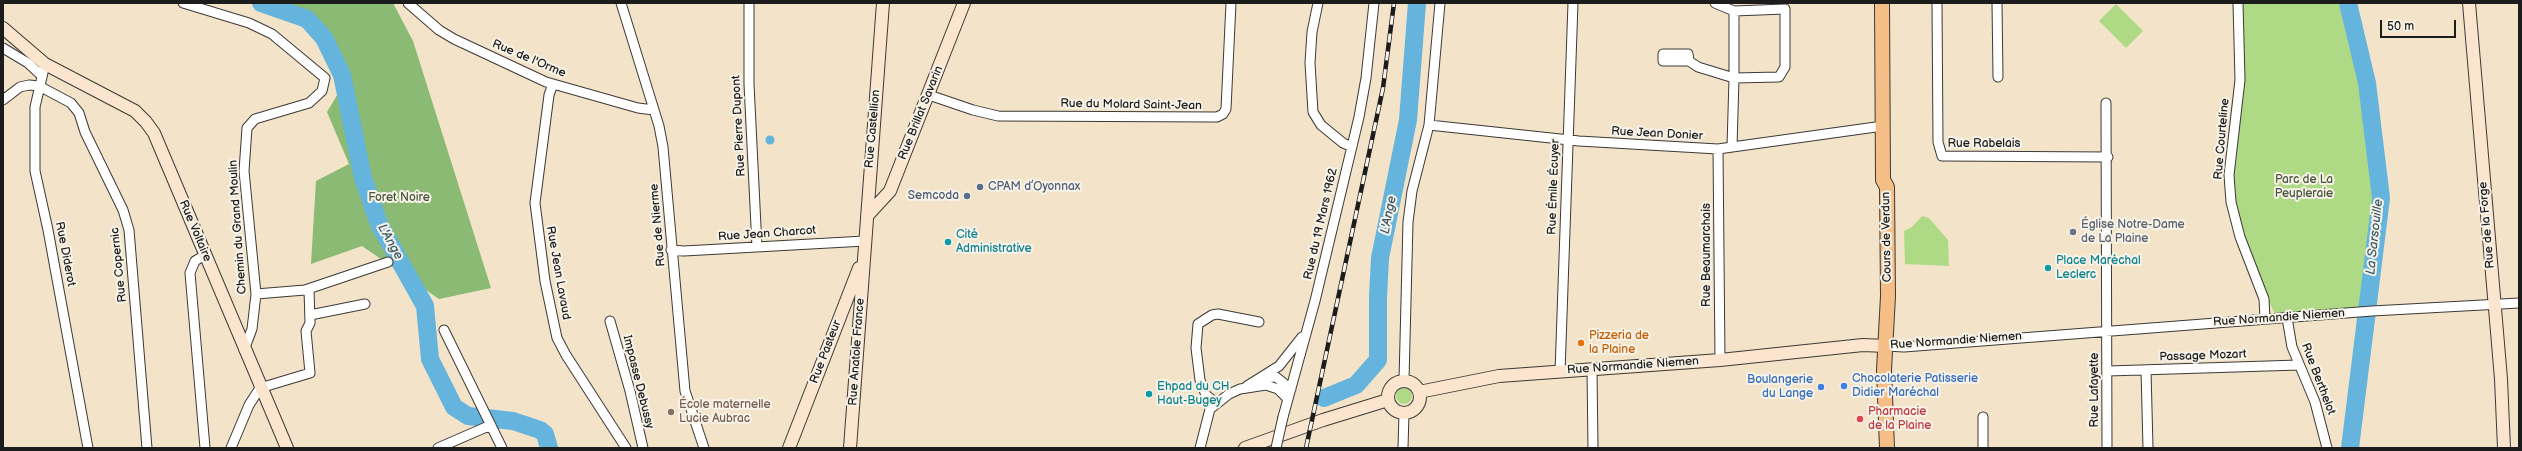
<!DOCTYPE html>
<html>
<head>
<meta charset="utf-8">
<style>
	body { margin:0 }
	#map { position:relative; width:2522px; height:451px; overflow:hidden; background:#f2e3c9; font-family:"Balsamiq Sans",sans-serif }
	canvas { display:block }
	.frame { position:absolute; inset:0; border:4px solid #1c1c1c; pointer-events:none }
	.scale { position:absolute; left:2380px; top:20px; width:76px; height:18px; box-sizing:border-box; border:2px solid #1c1c1c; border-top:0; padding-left:5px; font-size:12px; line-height:14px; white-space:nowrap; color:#1c1c1c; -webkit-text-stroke:3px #f7f3e8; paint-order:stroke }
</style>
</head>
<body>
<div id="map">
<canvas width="2522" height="451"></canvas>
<div class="frame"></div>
<div class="scale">50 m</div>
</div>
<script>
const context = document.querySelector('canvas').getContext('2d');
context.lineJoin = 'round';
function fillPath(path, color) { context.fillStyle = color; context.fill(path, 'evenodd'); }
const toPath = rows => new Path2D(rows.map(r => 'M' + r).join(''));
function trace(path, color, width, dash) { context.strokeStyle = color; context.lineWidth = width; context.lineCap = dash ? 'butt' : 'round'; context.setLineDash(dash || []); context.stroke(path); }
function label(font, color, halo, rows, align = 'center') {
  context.font = font + ' "Balsamiq Sans",sans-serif'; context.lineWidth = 4; context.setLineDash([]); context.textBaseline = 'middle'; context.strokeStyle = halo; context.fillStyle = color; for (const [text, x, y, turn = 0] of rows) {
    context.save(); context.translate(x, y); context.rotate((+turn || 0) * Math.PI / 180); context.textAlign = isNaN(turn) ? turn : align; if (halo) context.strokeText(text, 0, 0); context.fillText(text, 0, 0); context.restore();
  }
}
const green = toPath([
	[2238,3,2348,3,2367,83,2381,198,2374,250,2358,312,2277,318,2255,274,2231,202,2240,80],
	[2116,4,2143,31,2126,48,2099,21],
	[1922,216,1929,218,1948,240,1949,266,1905,264,1904,231,1912,227],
	'1396 396a8 8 0 1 1 16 0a8 8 0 1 1-16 0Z'
]);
const forest = toPath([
	[250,3,393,3,413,41,491,288,439,299,362,246,311,264,316,181,349,164,327,112,339,92,326,47,300,22]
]);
const water = toPath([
	'765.5 140a4.5 4.5 0 1 1 9 0a4.5 4.5 0 1 1-9 0Z'
]);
const river = toPath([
	[261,3,307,19,324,38,342,75,363,178,379,224,425,306,430,359,454,407,468,416,513,421,540,430,545,434,549,448],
	[2348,3,2367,83,2381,198,2350,448],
	[1324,398,1356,385,1378,360,1378,298,1380,258,1408,120,1417,3]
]);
const street = toPath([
	[183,3,249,23,272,34,325,78,322,91,309,103,255,119,247,128,244,171,256,294,252,329,244,350],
	[408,3,439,30,454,39,546,82,638,108,654,110],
	[621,3,659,126,663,147,685,391,704,448],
	[749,3,749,84,757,247],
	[1318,3,1312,32,1310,63,1313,112,1321,125,1343,143,1352,147],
	[1715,3,1734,11],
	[1937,3,1938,142,1942,156,2108,157],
	[1997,3,1998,77],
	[2238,3,2240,80,2229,175,2231,202,2240,237,2264,299,2265,319],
	[3,48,28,63,42,76],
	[1689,61,1688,54,1663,54,1663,61,1689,61,1698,67,1734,78,1779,77,1785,67,1785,9,1734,11,1734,78,1732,147],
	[45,64,35,107,35,171,48,230,88,448],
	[553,84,549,95,535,203,545,281,557,338,566,355,626,448],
	[929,95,973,110,998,116,1217,117,1223,114,1226,109,1231,3],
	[3,100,20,87,29,85,39,86,71,103,79,113,85,132,123,210,129,230,147,448],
	[2106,103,2107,448],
	[1429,125,1579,141,1718,149,1883,126],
	[1718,149,1720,360],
	[671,250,684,251,865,241],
	[205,255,195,261,190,273,205,448],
	[256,294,305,290,388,262],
	[310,315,365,304],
	[2287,318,2292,347,2315,402,2327,448],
	[610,321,630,391,643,448],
	[444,330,502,448],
	[1886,346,1904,347,2372,311,2519,303],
	[1592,370,1593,448],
	[2146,370,2148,448],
	[2108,371,2299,365],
	[1560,372,1573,3],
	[1262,378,1276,377,1291,389],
	[1404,380,1408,222,1412,191,1429,125,1440,3],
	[1247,386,1279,366,1302,337],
	[1216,403,1206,395,1200,380,1196,348,1198,324,1212,315,1218,314,1259,322],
	[1283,417,1315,301,1359,117,1366,78,1374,3],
	[1983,417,1983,448],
	[231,448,249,405,260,388,310,373,306,331,310,323,309,289],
	[438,448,491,425],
	[1200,448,1210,409,1229,394,1240,389,1266,385,1278,389,1288,399],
	[1403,448,1404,413]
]);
const secondary = toPath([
	[2469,3,2501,379,2504,448],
	[3,28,45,64,135,111,146,122,154,133,287,448],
	[867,216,890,191,964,3],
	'1388 397a16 16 0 1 1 32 0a16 16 0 1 1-32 0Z',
	[1419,392,1499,376,1720,360,1863,345,1886,346],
	[789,448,859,268],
	[850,448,883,3],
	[1245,448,1323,420,1388,400]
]);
const primary = toPath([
	[1882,3,1883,180,1887,187,1888,296,1884,370,1887,448]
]);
const rail = toPath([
	[1306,448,1383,88,1394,3]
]);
const streetBridge = toPath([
	[1276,448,1283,417]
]);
const markers = [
	[980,187,4,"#5c6f8a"],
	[967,196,4,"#5c6f8a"],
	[2073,232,4,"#6b7280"],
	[948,242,4,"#0f9aa8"],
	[2048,268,4,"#0f9aa8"],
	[1581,343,4,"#e8710a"],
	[1844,386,4,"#3f7fe0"],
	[1821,387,4,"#3f7fe0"],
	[1149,394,4,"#0f9aa8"],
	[671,412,4,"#8d6e63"],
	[1860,419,4,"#e0444e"]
];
const streetNames = [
	["Rue de l'Orme",529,59,23],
	["Rue du Molard Saint-Jean",1131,105,1],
	["Rue Brillat Savarin",921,113,-68],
	["Rue Pierre Dupont",739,126,-93],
	["Rue Castellion",873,129,-85],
	["Rue Jean Donier",1657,134,3],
	["Rue Courteline",2222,139,-85],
	["Rue Rabelais",1984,144],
	["Rue Émile Écuyer",1554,187,-88],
	["Rue du 19 Mars 1962",1321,224,-77],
	["Rue de Nierme",658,225,-95],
	["Rue de la Forge",2487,225,-95],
	["Chemin du Grand Moulin",238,227,-94],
	["Rue Voltaire",195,231,67],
	["Rue Jean Charcot",767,234,-4],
	["Cours de Verdun",1887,237,-91],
	["Rue Diderot",65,254,79],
	["Rue Beaumarchais",1707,255,-90],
	["Rue Copernic",119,265,-96],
	["Rue Jean Lavaud",558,273,80],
	["Rue Normandie Niemen",2279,318,-4],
	["Rue Normandie Niemen",1956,341,-4],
	["Rue Pasteur",826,352,-69],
	["Rue Anatole France",857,352,-86],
	["Passage Mozart",2203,356,-2],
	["Rue Normandie Niemen",1633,366,-4],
	["Rue Berthelot",2318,379,69],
	["Impasse Debussy",638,382,76],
	["Rue Lafayette",2095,390,-90]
];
const parkNames = [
	["Parc de La",2304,180],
	["Peupleraie",2304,194],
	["Foret Noire",399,198]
];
const serviceNames = [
	["CPAM d’Oyonnax",988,187],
	["Semcoda",959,196,"right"]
];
const worshipNames = [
	["Église Notre-Dame",2081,225],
	["de La Plaine",2081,239]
];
const cultureNames = [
	["Cité",956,235],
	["Administrative",956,249],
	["Place Maréchal",2056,261],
	["Leclerc",2056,275],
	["Ehpad du CH",1157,387],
	["Haut-Bugey",1157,401]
];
const foodNames = [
	["Pizzeria de",1589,336],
	["la Plaine",1589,350]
];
const shopNames = [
	["Chocolaterie Patisserie",1852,379],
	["Didier Maréchal",1852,393],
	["Boulangerie",1813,380,"right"],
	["du Lange",1813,394,"right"]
];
const educationNames = [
	["École maternelle",679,405],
	["Lucie Aubrac",679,419]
];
const healthNames = [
	["Pharmacie",1868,412],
	["de la Plaine",1868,426]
];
const waterNames = [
	["L'Ange",1389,215,-79],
	["La Sarsouille",2375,237,-84],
	["L'Ange",390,242,61]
];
fillPath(green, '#aeda86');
fillPath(forest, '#8aba73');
fillPath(water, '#64b4de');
trace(river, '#64b4de', 18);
trace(street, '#3c3a36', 11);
trace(secondary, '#3c3a36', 14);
trace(primary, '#3c3a36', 16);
trace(street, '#fff', 9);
trace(secondary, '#fbe5cf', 12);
trace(primary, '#f6be87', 14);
trace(rail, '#1c1c1c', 4.5);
trace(rail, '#f7f3e8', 3, [9]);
trace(streetBridge, '#3c3a36', 11, []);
trace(streetBridge, '#fff', 9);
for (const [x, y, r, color] of markers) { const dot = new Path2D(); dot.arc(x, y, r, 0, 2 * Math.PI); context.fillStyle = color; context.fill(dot); trace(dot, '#f7f3e8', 1.5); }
label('12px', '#1c1c1c', '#f7f3e8', streetNames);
label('12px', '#48553c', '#f7f3e8', parkNames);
label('12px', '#4e5e75', '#f7f3e8', serviceNames, 'left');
label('12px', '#5b616d', '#f7f3e8', worshipNames, 'left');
label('12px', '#0d838f', '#f7f3e8', cultureNames, 'left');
label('12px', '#c56008', '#f7f3e8', foodNames, 'left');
label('12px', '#366cbe', '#f7f3e8', shopNames, 'left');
label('12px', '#785e54', '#f7f3e8', educationNames, 'left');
label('12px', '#be3a42', '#f7f3e8', healthNames, 'left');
label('italic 13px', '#39596a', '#f7f3e8', waterNames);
</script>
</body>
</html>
